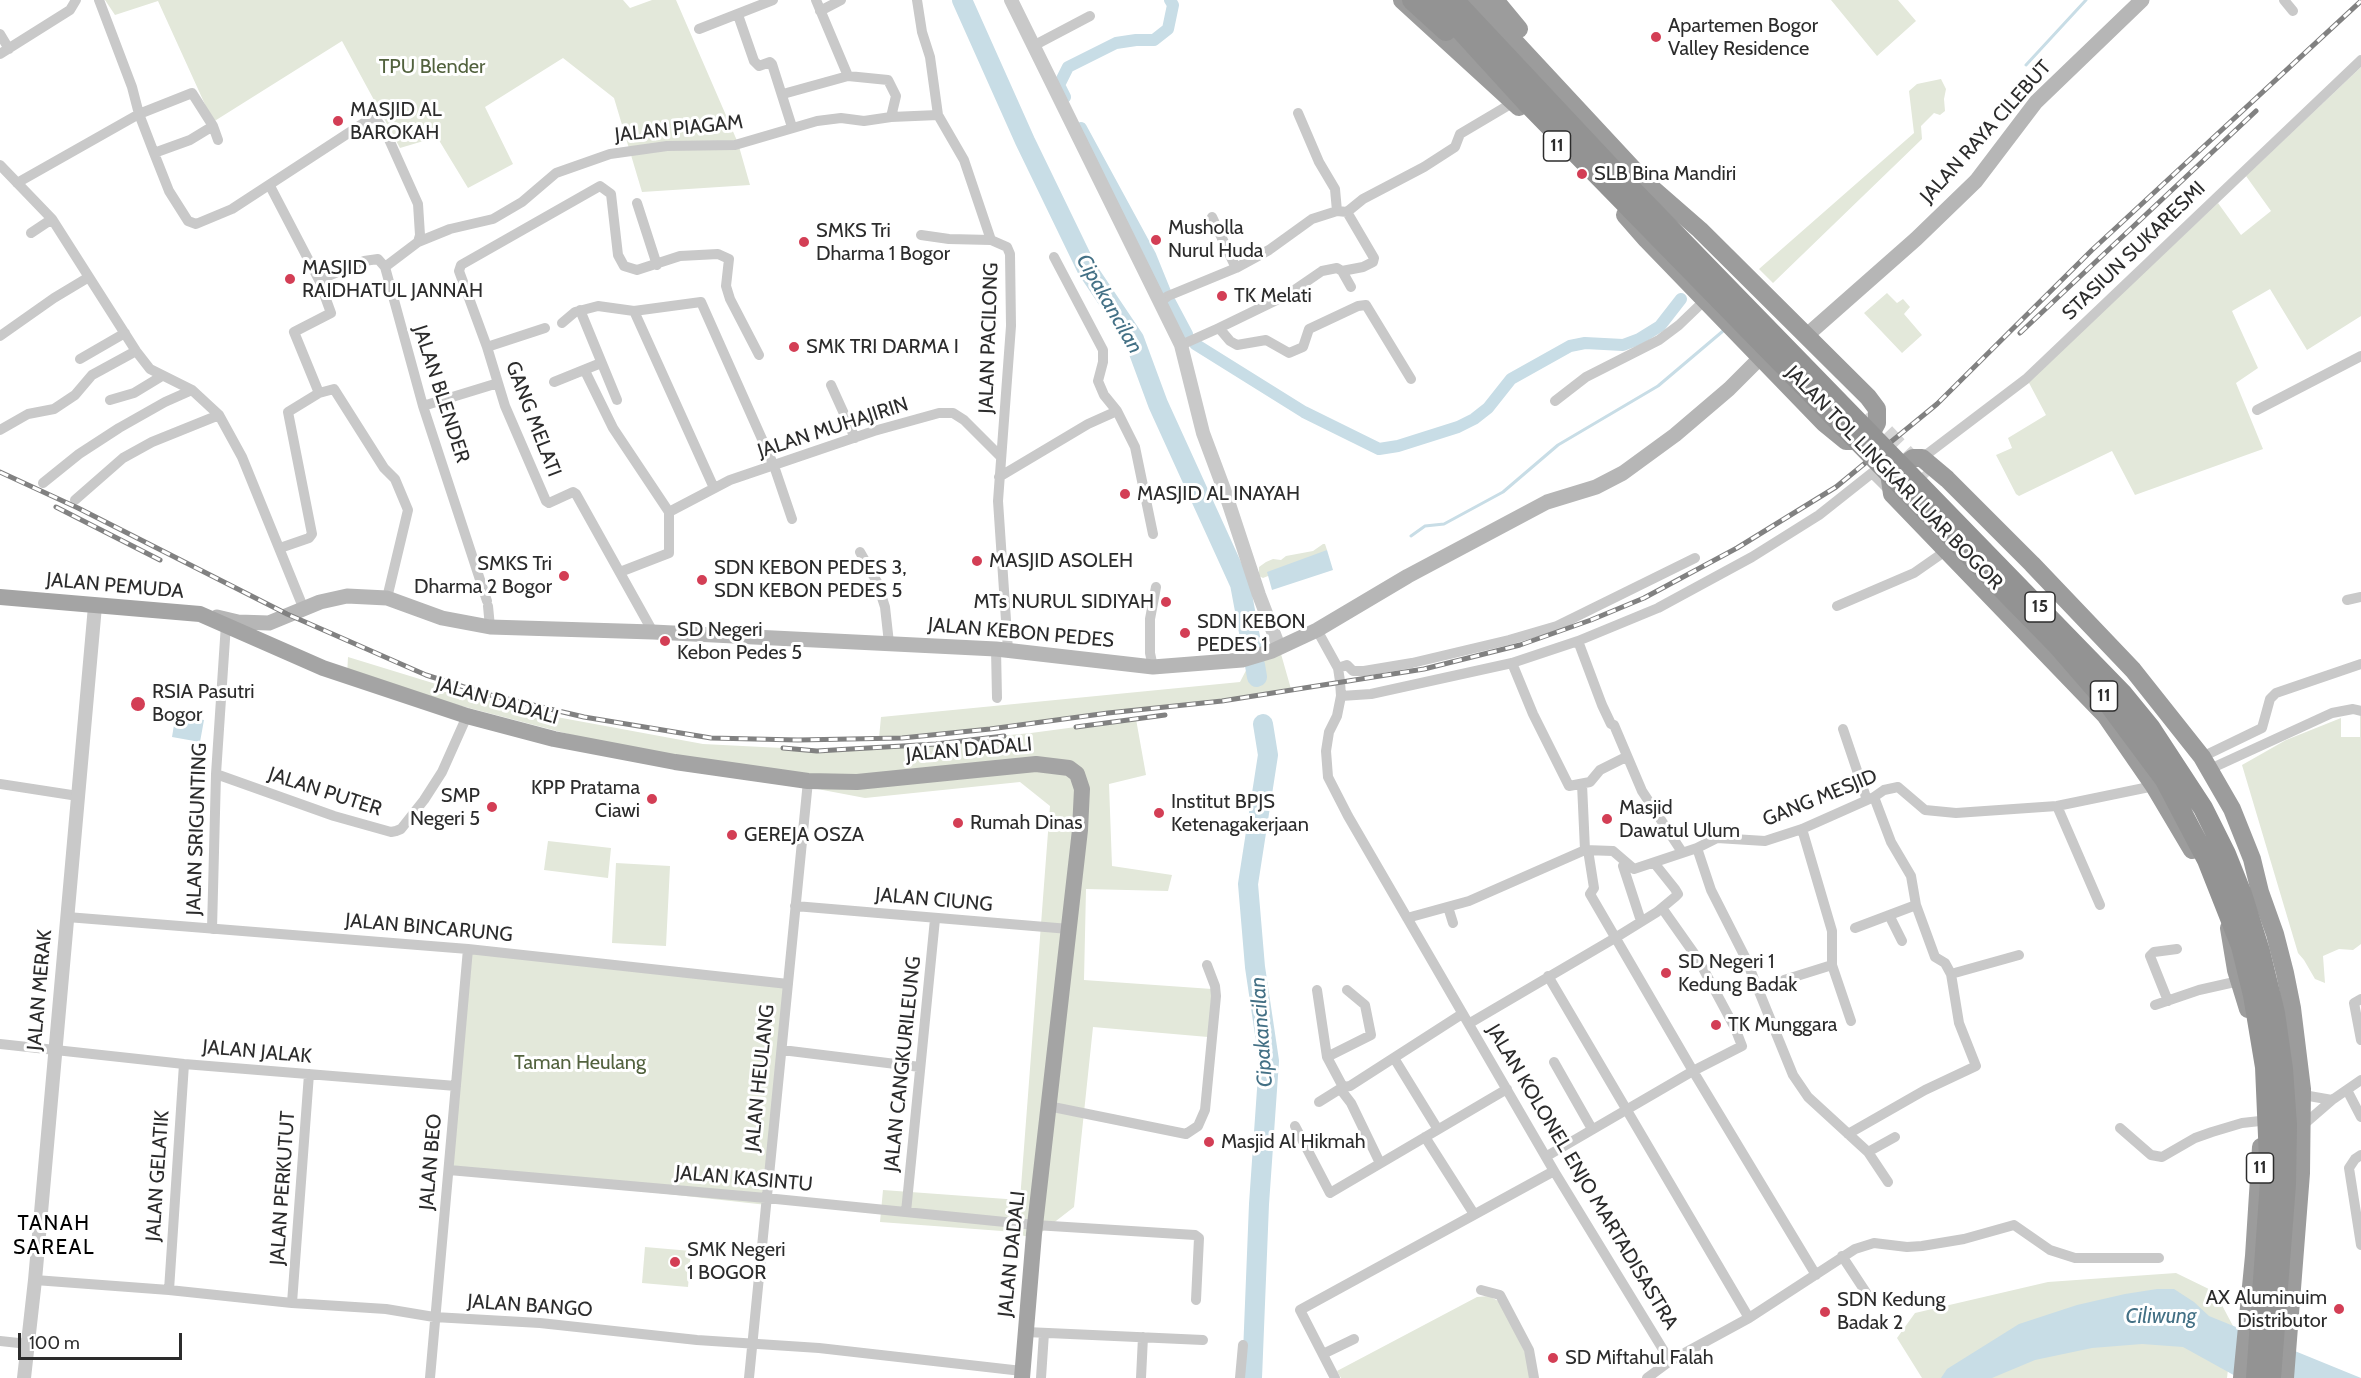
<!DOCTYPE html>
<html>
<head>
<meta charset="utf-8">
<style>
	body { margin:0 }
	#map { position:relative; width:2361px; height:1378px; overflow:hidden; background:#fff; font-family:Cabin,sans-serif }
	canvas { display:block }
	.scale { position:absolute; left:18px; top:1333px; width:164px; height:27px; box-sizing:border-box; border:3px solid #2c2c2c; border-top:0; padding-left:8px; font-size:18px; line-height:21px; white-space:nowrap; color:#2c2c2c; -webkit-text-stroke:4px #fff; paint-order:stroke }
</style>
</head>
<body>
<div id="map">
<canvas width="2361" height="1378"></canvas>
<div class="scale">100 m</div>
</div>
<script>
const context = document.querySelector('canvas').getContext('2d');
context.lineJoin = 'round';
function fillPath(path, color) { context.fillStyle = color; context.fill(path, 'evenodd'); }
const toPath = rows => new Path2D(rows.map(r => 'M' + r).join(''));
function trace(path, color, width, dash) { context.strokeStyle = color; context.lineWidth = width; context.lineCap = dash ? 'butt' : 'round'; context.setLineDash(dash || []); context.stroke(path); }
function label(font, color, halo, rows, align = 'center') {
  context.font = font + ' Cabin,sans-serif'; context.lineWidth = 6; context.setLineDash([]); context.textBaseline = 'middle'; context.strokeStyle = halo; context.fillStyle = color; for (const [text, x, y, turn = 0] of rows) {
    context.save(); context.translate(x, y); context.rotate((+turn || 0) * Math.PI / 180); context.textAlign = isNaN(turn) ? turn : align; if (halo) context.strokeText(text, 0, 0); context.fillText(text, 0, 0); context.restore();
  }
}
const green = toPath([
	[105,0,623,0,630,8,652,0,676,0,738,143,750,185,642,192,614,98,563,58,485,107,513,164,468,188,437,137,400,148,342,41,213,122,158,1,115,15],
	[1831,0,1898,0,1916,21,1877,56],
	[2361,67,2361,316,2307,350,2270,289,2232,311,2258,368,2236,383,2263,449,2135,495,2112,451,2019,496,2016,494,1996,455,2012,448,2008,438,2046,415,2028,381,2218,203,2241,235,2271,211,2246,176],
	[1941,79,1946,89,1944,99,1945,111,1940,115,1934,113,1921,126,1922,139,1773,283,1759,269,1914,133,1909,91,1917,84],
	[1887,293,1897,303,1903,299,1910,307,1904,314,1922,335,1902,353,1864,313],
	[1323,544,1325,544,1327,550,1324,554,1263,578,1259,576,1259,567,1266,562,1273,559,1281,560,1286,556,1313,551],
	[1279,647,1291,689,1238,698,990,729,879,738,881,717,1240,682,1253,657],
	[348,657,524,711,703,744,822,750,893,746,1031,733,1136,719,1146,775,1109,784,1112,866,1172,875,1168,891,1086,889,1084,980,1212,989,1208,1037,1093,1027,1074,1207,1034,1238,1002,1231,880,1222,883,1190,1020,1200,1050,806,1020,782,865,798,675,762,347,676],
	[2360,716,2361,716,2361,944,2353,950,2339,949,2323,956,2325,983,2315,979,2304,960,2298,953,2242,765,2286,740,2341,718,2341,737,2360,737],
	[548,841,611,848,608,878,544,870],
	[616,863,670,866,666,946,612,943],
	[468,949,788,984,767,1205,449,1170],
	[645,1247,691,1251,688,1287,642,1283],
	[2176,1273,2215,1292,2233,1326,2227,1378,1922,1378,1897,1338,1915,1313,2048,1282],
	[1489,1296,1500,1302,1528,1359,1531,1378,1341,1378,1337,1371,1477,1297]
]);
const water = toPath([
	[1327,550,1333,570,1272,590,1267,572],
	[185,717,204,720,200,742,172,737,175,719,184,720],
	[2157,1289,2174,1289,2194,1302,2209,1316,2361,1378,2239,1378,2183,1347,2142,1344,2092,1348,2035,1360,1992,1378,1941,1378,1947,1369,2019,1324,2077,1305,2125,1294]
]);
const stream = toPath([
	[2026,65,2086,0],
	[1411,536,1425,526,1444,524,1503,492,1558,445,1658,386,1723,331],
	[1240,584,1249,584]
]);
const canal = toPath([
	[1065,97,1059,85,1068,67,1116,43,1136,40,1154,40,1168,29,1173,5,1170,0],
	[1081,128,1150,255,1165,292],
	[1170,302,1187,334],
	[1195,344,1304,412,1379,449,1398,446,1458,427,1474,419,1488,408,1511,379,1570,346,1585,343,1623,345,1639,339,1660,326,1681,299]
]);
const river = toPath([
	[962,0,1025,141,1087,269,1134,339,1158,404,1240,584,1252,648],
	[1255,665,1257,677],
	[1252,1378,1259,1204,1269,1061,1255,967,1248,884,1268,755,1263,724]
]);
const trunkTunnel = toPath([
	[1867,413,1928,477]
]);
const minor = toPath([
	[99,0,132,87,139,114,154,153,169,191,188,221,196,224,232,209,373,117],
	[816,0,848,76,888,80,896,96,891,117,938,115,964,160,991,240,1007,247,1010,254,1011,326,998,501,1008,650],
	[917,0,922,32,930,57,938,115],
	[2284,0,2293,11],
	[820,11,841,0],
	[738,15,754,61,759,66,770,62,772,64,792,127],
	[699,29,773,0],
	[0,34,9,49],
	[1035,45,1090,16],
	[0,54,70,10,76,0],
	[783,94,848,76],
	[372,113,387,135,418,204,420,235,418,242],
	[1298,113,1319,162,1335,189,1337,211],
	[154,153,190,140,213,126],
	[0,165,52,219,136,351,150,369,192,390,219,415,242,457,303,607],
	[17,183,139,114,192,93,213,126,218,140],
	[270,186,319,280,331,313,294,332,319,393,334,389,384,468,395,479,408,510,387,598],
	[637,203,657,265],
	[1347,212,1374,258,1373,262,1363,267,1342,271,1351,287],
	[1212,217,1236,268],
	[31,233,52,219],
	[921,235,949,239,991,240],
	[1054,257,1103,350,1103,362,1098,381,1104,395,1117,411],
	[319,280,364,261,378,259,385,267],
	[1160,302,1168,296,1236,268,1269,250,1312,219,1337,211,1347,212,1363,199,1424,167,1455,147,1460,134,1514,102],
	[580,310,617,400],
	[634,311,714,488],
	[562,323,575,312,598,306,634,311,701,302,774,466,792,519],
	[1219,328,1287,295,1322,271,1337,268,1342,271],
	[0,336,54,298,89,277],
	[1181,345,1219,328,1230,341,1237,345,1266,340,1289,353,1303,347,1309,329,1358,306,1366,305,1411,379],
	[487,347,545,328],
	[80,359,125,333],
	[585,371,613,428,669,512,669,553,620,572],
	[554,382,601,363],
	[831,385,855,438],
	[110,400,134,393,162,376],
	[1555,401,1586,377,1659,340,1679,325,1705,300],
	[423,406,498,383],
	[2257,410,2361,356],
	[0,430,28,414,54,409,75,395,92,375,136,351],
	[1922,458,2026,379,2361,60],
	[999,477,1088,424,1117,411,1135,447,1153,534],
	[43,483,79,454,119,428,165,402,192,390],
	[75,500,123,458,152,442,219,415],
	[669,512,730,480,874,431,939,413,953,413,964,420,1000,456],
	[280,548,309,538,312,534,288,412,319,393],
	[860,552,877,582,885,607,889,643],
	[2347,600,2361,597],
	[487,601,423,406,385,267,418,242,450,229,493,219,522,202,556,173,610,154,667,146,735,145,817,121,841,118,864,121,891,117],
	[488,606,490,627],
	[1837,606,1914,573,1947,550],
	[1317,630,1338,668,1340,681,1341,696,1337,716,1329,732,1326,751,1328,777,1348,816,1554,1171,1670,1361],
	[653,632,576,494,573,492,549,503,546,501,505,406,487,347,459,271,461,265,600,186,611,194,618,255,624,266,637,270,680,256,718,254,729,259,726,286,730,299,759,355],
	[1578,641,1602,705,1611,724,1614,725,1642,791,1682,852],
	[996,649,997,698],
	[1512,663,1533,714,1569,786,1590,782,1600,770,1626,757],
	[1153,667,1150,653,1150,619,1156,587],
	[1338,668,1347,665,1353,671,1364,671,1412,663,1509,640,1557,626,1695,558],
	[1341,696,1371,694,1512,663,1578,641,1658,608,1752,557,1819,515,1872,473,1891,492],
	[1843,729,1867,800],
	[2202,757,2262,728,2270,699,2276,693,2361,664],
	[2210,769,2332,713,2353,709,2361,711],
	[216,774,334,816,391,832,396,831,401,829,424,800,442,772,467,716],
	[0,784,78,796],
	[1582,784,1585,850],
	[2057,806,2100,905],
	[1802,829,1832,931,1832,965,1851,1021],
	[1697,848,1711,890,1745,957,1793,1075,1808,1097,1868,1152,1888,1182],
	[1588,850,1594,888,1590,894,1693,1071,1816,1275],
	[1626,863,1623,866,1641,921],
	[795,906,1069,929],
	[1448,907,1453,923],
	[1889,915,1902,941],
	[67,917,468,949,788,984],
	[1407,918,1469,901,1585,850,1613,851,1634,869,1697,848,1717,838,1765,841,1802,829,1874,797,1884,790,1898,787,1925,810,1956,813,2057,806,2154,786],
	[1855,928,1916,905],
	[212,929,216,774,226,624],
	[1951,974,2019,955],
	[1548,976,1749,1318],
	[1784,980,1832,965],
	[1317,990,1327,1057,1343,1087],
	[2361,999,2354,1003,2361,1040],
	[2168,1001,2150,956,2154,952,2177,949],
	[2155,1005,2199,990,2239,981],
	[1470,1023,1615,938,1657,912,1675,897,1678,894,1675,889,1655,864],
	[0,1044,184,1064,456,1086],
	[782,1050,920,1067],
	[1327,1057,1371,1035,1365,1005,1347,990],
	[1394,1058,1437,1128],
	[1554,1062,1592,1129],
	[2302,1089,2309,1096,2332,1100],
	[1341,1090,1351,1103,1380,1163],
	[2347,1090,2361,1117],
	[1319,1102,1343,1087,1350,1086,1462,1014],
	[1048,1106,1186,1134,1198,1126,1205,1110,1216,996,1215,986,1207,965],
	[1295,1126,1330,1193,1507,1089],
	[2302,1126,2332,1100,2361,1080],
	[2120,1128,2151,1155,2162,1157,2195,1138,2212,1132,2242,1123,2260,1121],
	[1848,1134,1925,1090,1976,1066,1959,1023,1951,974,1945,963,1935,957,1916,905,1911,876,1891,842,1874,797],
	[1425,1137,1474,1214],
	[1868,1152,1895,1137],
	[2361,1155,2355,1159,2349,1168,2361,1245],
	[1547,1156,1693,1071,1742,1046,1735,1028,1698,959,1662,908],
	[449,1170,766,1198,1035,1225,1195,1235,1199,1238,1196,1300],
	[906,1212,935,919],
	[1842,1256,1867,1294],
	[35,1280,169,1290,292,1303,386,1309,434,1317,540,1323,697,1340,819,1348,1022,1371],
	[169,1290,184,1064],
	[1481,1290,1500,1295,1529,1350,1534,1378],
	[292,1303,309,1074],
	[1026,1332,1203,1340],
	[0,1341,28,1344],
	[1323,1354,1354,1339],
	[430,1378,468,949],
	[749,1378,808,781],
	[1041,1378,1044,1333],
	[1141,1378,1143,1337],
	[1240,1378,1243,1345],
	[1335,1378,1300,1310,1554,1171],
	[1647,1378,1670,1361,1749,1318,1855,1249,1874,1243,1907,1247,1922,1246,1964,1239,2014,1225,2050,1250,2075,1258,2159,1258]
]);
const tertiary = toPath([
	[1011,0,1181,345,1203,433,1225,492,1259,595,1279,647],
	[24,1378,35,1280,95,606]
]);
const secondary = toPath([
	[1806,336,1916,239,1976,181,2036,102,2142,0],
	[217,617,238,622,269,623,320,602,347,596,387,598,442,618,490,627,653,632,996,649,1153,667,1242,660,1272,651,1317,630,1408,576,1547,502,1596,487,1623,473,1675,435,1729,389,1761,357]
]);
const primary = toPath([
	[0,597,200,614,323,668,467,716,554,739,675,762,808,781,857,782,1036,764,1069,768,1077,774,1082,789,1080,830,1034,1234,1022,1378]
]);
const trunk = toPath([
	[1402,0,1519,107],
	[1476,0,1660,198],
	[1495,0,1519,29],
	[1625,215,1646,239,1824,423,1846,441,1859,441,1871,434,1877,423,1877,409,1868,397,1700,230,1653,189],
	[2192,850,2154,786,2105,715,1892,494,1890,480,1897,470,1913,458,1922,458,1947,479,2032,564,2133,670,2202,757,2232,809,2252,859,2260,892,2275,934,2285,973,2292,1008,2302,1089,2301,1173,2285,1378],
	[2229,928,2236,970,2248,1009],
	[2242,1378,2254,1256,2261,1147]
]);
const rail = toPath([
	[2020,333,2256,111],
	[0,472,78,508,287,614,426,675,486,694,584,717,711,738,798,740,902,738,990,729,1108,713,1222,701,1424,669,1520,645,1591,620,1644,598,1737,548,1836,487,1937,404,2092,250,2361,1],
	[56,507,160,560],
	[1076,727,1165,715],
	[783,748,817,751,936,744,1004,736]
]);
const motorwayBridge = toPath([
	[1412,0,1446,31],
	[1433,0,1526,102,2057,645,2110,706,2165,780,2207,860,2241,946,2253,995,2265,1067,2270,1182,2256,1378],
	[1454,0,1621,178,2123,694,2150,727,2203,808,2226,854,2242,894,2260,951,2275,1013,2283,1069,2287,1125,2286,1184,2271,1378]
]);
const markers = [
	[1656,37,6,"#d33e55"],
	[338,121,6,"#d33e55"],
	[1582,174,6,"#d33e55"],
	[1156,240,6,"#d33e55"],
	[804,242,6,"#d33e55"],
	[290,279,6,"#d33e55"],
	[1222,296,6,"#d33e55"],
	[794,347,6,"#d33e55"],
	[1125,494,6,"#d33e55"],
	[977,561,6,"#d33e55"],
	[564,576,6,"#d33e55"],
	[702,580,6,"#d33e55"],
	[1166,602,6,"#d33e55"],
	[1185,633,6,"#d33e55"],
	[665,641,6,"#d33e55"],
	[138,704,8,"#d33e55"],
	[652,799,6,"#d33e55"],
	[492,807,6,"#d33e55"],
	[1159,813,6,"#d33e55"],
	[1607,819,6,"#d33e55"],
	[958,823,6,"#d33e55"],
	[732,835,6,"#d33e55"],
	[1666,973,6,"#d33e55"],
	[1716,1025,6,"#d33e55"],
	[1209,1142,6,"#d33e55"],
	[675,1262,6,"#d33e55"],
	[2339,1309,6,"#d33e55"],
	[1825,1312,6,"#d33e55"],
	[1553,1358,6,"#d33e55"]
];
const shields = [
	[1557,146,27],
	[2040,607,30],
	[2104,696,27],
	[2260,1168,27]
];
const shieldNames = [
	["11",1557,146],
	["15",2040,607],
	["11",2104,696],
	["11",2260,1168]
];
const poiNames = [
	["Apartemen Bogor",1668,26],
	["Valley Residence",1668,49],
	["MASJID AL",350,110],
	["BAROKAH",350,133],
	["SLB Bina Mandiri",1594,174],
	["Musholla",1168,228],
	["Nurul Huda",1168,251],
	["SMKS Tri",816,231],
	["Dharma 1 Bogor",816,254],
	["MASJID",302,268],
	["RAIDHATUL JANNAH",302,291],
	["TK Melati",1234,296],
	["SMK TRI DARMA I",806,347],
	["MASJID AL INAYAH",1137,494],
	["MASJID ASOLEH",989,561],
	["SMKS Tri",552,564,"right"],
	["Dharma 2 Bogor",552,587,"right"],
	["SDN KEBON PEDES 3,",714,568],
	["SDN KEBON PEDES 5",714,591],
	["MTs NURUL SIDIYAH",1154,602,"right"],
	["SDN KEBON",1197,622],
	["PEDES 1",1197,645],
	["SD Negeri",677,630],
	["Kebon Pedes 5",677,653],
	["RSIA Pasutri",152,692],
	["Bogor",152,715],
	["KPP Pratama",640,788,"right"],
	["Ciawi",640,811,"right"],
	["SMP",480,796,"right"],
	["Negeri 5",480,819,"right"],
	["Institut BPJS",1171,802],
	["Ketenagakerjaan",1171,825],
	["Masjid",1619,808],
	["Dawatul Ulum",1619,831],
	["Rumah Dinas",970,823],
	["GEREJA OSZA",744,835],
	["SD Negeri 1",1678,962],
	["Kedung Badak",1678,985],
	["TK Munggara",1728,1025],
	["Masjid Al Hikmah",1221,1142],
	["SMK Negeri",687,1250],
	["1 BOGOR",687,1273],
	["AX Aluminuim",2327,1298,"right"],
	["Distributor",2327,1321,"right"],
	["SDN Kedung",1837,1300],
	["Badak 2",1837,1323],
	["SD Miftahul Falah",1565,1358]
];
const parkNames = [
	["TPU Blender",432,67],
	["Taman Heulang",580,1063]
];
const streetNames = [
	["JALAN PIAGAM",679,129,-6],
	["JALAN RAYA CILEBUT",1986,132,-48],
	["STASIUN SUKARESMI",2134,251,-44],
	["JALAN PACILONG",989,338,-88],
	["JALAN BLENDER",441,394,72],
	["GANG MELATI",533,419,69],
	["JALAN MUHAJIRIN",833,428,-18],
	["JALAN TOL LINGKAR LUAR BOGOR",1894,478,46],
	["JALAN PEMUDA",115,586,5],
	["JALAN KEBON PEDES",1021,633,5],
	["JALAN DADALI",497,701,16],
	["JALAN DADALI",969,750,-5],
	["JALAN PUTER",325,792,18],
	["GANG MESJID",1820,798,-22],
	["JALAN SRIGUNTING",197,829,-88],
	["JALAN CIUNG",934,900,5],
	["JALAN BINCARUNG",429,928,5],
	["JALAN MERAK",40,990,-85],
	["JALAN JALAK",257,1052,5],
	["JALAN CANGKURILEUNG",903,1064,-84],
	["JALAN HEULANG",760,1078,-84],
	["JALAN BEO",431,1162,-85],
	["JALAN GELATIK",158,1176,-86],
	["JALAN KOLONEL ENJO MARTADISASTRA",1582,1177,59],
	["JALAN KASINTU",744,1179,5],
	["JALAN PERKUTUT",283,1188,-86],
	["JALAN DADALI",1012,1254,-84],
	["JALAN BANGO",530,1306,4]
];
const waterNames = [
	["Cipakancilan",1109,304,60],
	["Cipakancilan",1262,1032,-94],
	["Ciliwung",2161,1317]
];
const neighbourhoodNames = [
	["TANAH",54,1224],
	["SAREAL",54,1248]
];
fillPath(green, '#e3e8da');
fillPath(water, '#c8dde6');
trace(stream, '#c8dde6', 3);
trace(canal, '#c8dde6', 12);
trace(river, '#c8dde6', 20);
trace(trunkTunnel, '#d5d5d5', 18, [18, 9]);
trace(minor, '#c9c9c9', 10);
trace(tertiary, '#c9c9c9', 14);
trace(secondary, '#b6b6b6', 15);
trace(primary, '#a4a4a4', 16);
trace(trunk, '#9c9c9c', 18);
trace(rail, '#818181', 5);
trace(rail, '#fff', 3, [9]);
trace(motorwayBridge, '#939393', 20);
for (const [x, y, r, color] of markers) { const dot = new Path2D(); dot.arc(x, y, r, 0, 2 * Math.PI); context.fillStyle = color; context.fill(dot); trace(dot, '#fff', 2); }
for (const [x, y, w] of shields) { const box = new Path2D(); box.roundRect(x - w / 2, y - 15, w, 30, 4.5); context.fillStyle = '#fff'; context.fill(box); trace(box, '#2c2c2c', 1.5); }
label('bold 18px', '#2c2c2c', null, shieldNames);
label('20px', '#2c2c2c', '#fff', poiNames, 'left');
label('20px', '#52623e', '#fff', parkNames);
label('20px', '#2c2c2c', '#fff', streetNames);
label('italic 21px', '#437085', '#fff', waterNames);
context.letterSpacing = '1.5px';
label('21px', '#000', '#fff', neighbourhoodNames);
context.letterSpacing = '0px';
</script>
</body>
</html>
